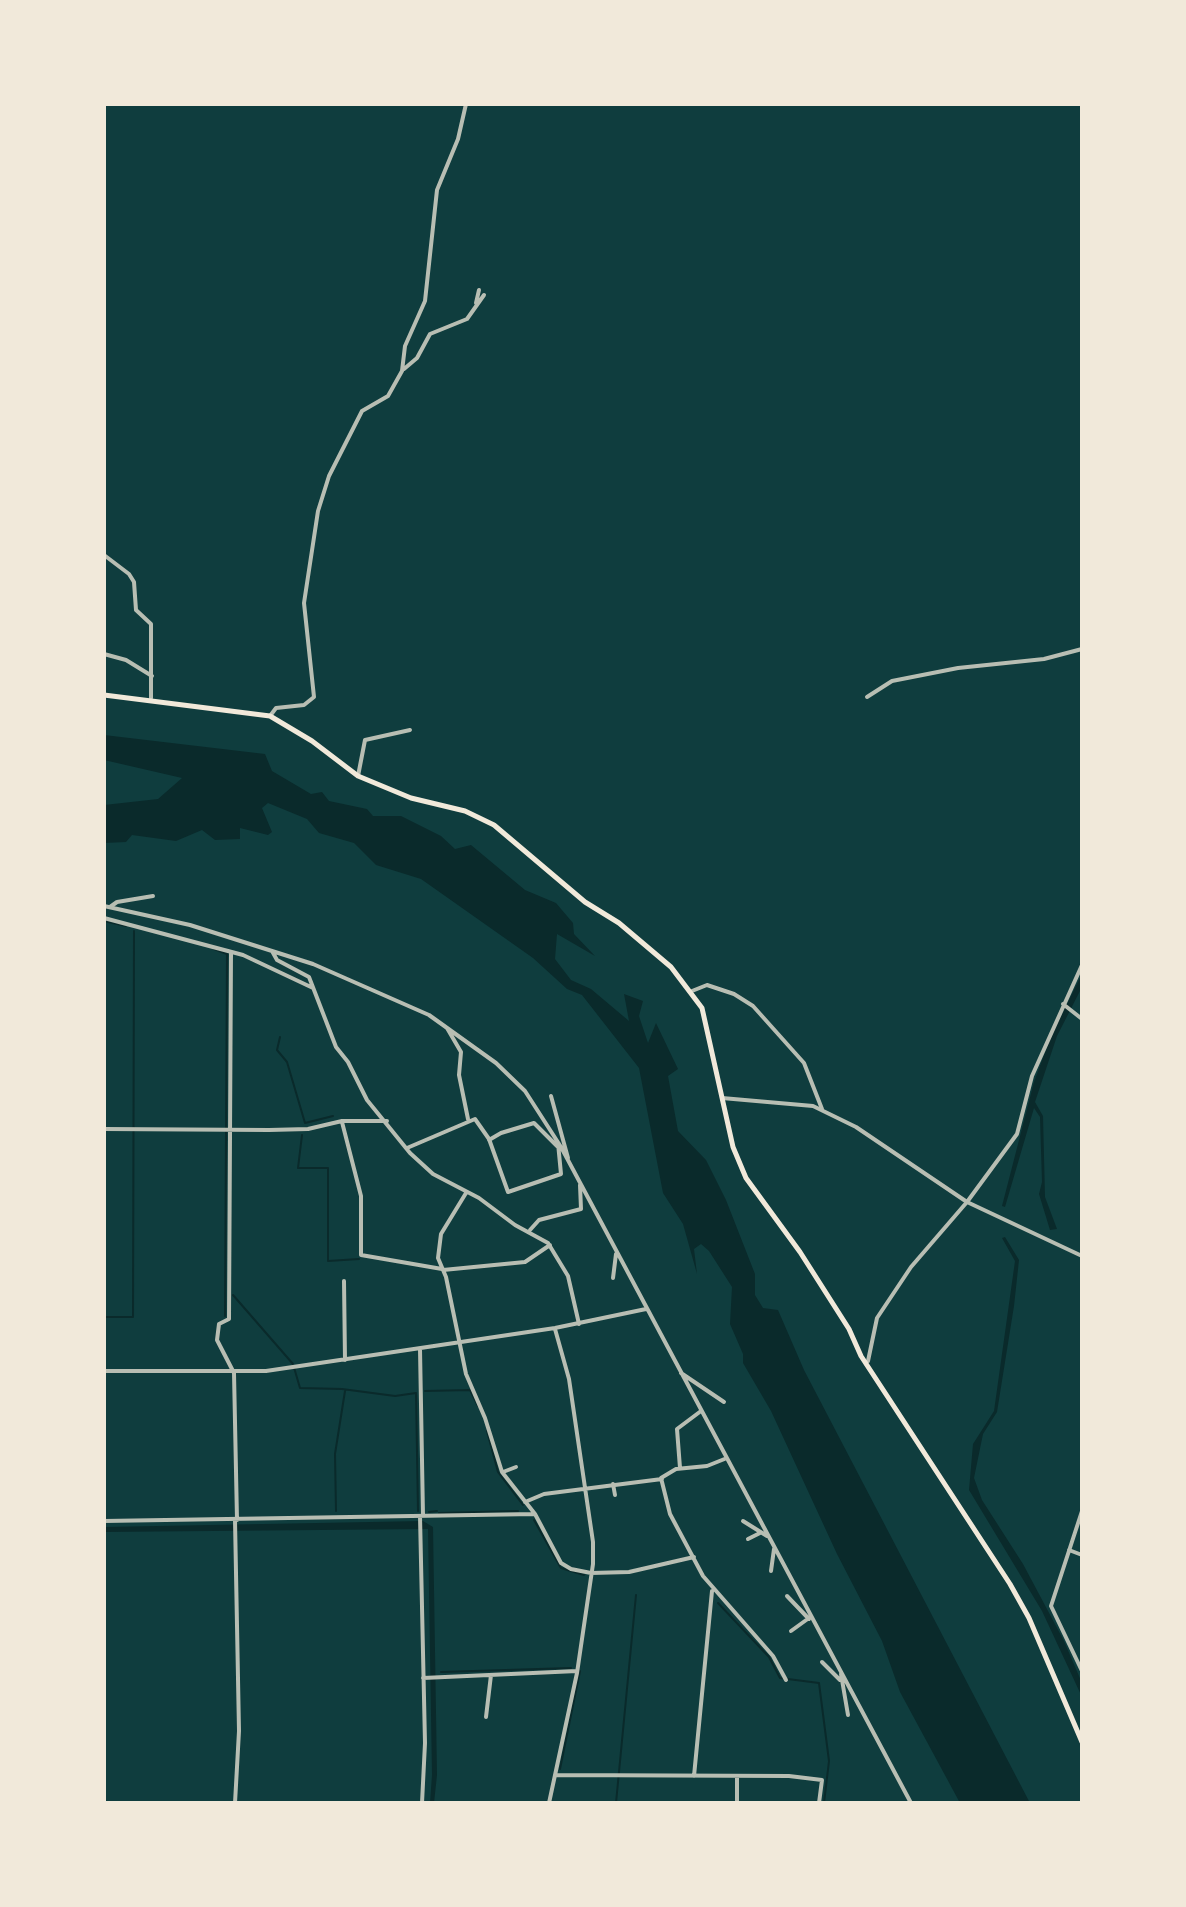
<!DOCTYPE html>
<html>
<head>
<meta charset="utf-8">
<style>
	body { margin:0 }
	#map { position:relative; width:1186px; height:1907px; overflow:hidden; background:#0f3d3e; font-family:Ubuntu,sans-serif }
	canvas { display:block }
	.frame { position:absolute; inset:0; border:106px solid #f1e9da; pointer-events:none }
</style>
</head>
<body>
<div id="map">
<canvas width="1186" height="1907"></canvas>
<div class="frame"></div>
</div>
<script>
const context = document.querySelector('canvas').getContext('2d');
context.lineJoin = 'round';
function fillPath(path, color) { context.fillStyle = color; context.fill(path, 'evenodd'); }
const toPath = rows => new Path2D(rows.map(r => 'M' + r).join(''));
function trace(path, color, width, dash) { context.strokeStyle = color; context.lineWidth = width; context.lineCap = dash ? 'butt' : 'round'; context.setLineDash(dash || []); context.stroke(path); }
const water = toPath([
	[104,735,265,754,272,771,311,794,322,792,329,801,367,809,373,816,401,816,441,836,455,849,471,845,525,890,556,903,573,923,574,934,595,956,557,934,555,959,571,980,591,989,629,1021,624,994,643,1001,639,1016,648,1043,656,1023,678,1069,668,1076,678,1131,706,1160,726,1200,755,1274,755,1295,763,1308,778,1310,804,1370,1030,1803,960,1803,900,1692,882,1641,837,1554,771,1411,743,1363,743,1354,730,1324,732,1287,709,1251,701,1244,694,1249,697,1274,683,1224,663,1193,639,1068,582,995,567,989,533,958,421,879,376,865,354,843,319,833,307,819,268,803,262,808,272,832,268,835,240,828,240,839,215,840,202,830,176,841,132,835,126,842,104,843,104,805,158,799,182,778,104,760],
	[1082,974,1082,987,1057,1036,1035,1102,1043,1116,1045,1197,1057,1229,1050,1230,1039,1194,1042,1182,1040,1117,1034,1108,1005,1207,1002,1206,1034,1082,1051,1036],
	[1005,1237,1019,1260,1014,1306,997,1412,983,1434,974,1478,982,1500,1023,1564,1064,1641,1082,1683,1082,1697,1042,1611,969,1490,973,1444,994,1411,1015,1261,1002,1238],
	[423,1521,433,1527,437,1775,434,1803,430,1803,432,1775,428,1529,104,1532,104,1527]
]);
const stream = toPath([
	[104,921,126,926],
	[214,949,227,954,225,1316],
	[280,1037,277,1050,287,1062,305,1123,333,1116],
	[302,1135,298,1168,328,1168,328,1261,359,1259],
	[233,1295,293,1364,300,1388,342,1389,395,1396,416,1393,418,1511],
	[104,1317,133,1317,134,931],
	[425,1391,470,1390,478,1406],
	[487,1431,498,1472,523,1505],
	[336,1511,335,1454,345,1391],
	[429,1512,437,1511],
	[439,1513,518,1511],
	[534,1520,561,1568,584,1575],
	[718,1603,769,1657,780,1678,819,1683,829,1761,824,1803],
	[441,1672,571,1668],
	[560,1769,580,1671],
	[616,1803,636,1595]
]);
const minor = toPath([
	[476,303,479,290],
	[404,369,417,358,430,334,467,319,484,295],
	[104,555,129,574,134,582,136,610,151,624,151,698],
	[104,654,126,660,152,676],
	[867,697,892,681,958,668,1044,659,1082,649],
	[270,716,276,708,304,705,314,697,304,603,318,511,329,476,362,411,388,396,402,371,405,346,425,301,437,190,458,139,466,104],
	[358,776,365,740,410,730],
	[104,906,190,925,313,964,429,1015,496,1063,525,1091,561,1147,911,1803],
	[110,907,117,902,153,896],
	[104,918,243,955,313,988],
	[272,951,277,960,309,977,336,1047,348,1062,367,1100,410,1153,433,1174,479,1198,515,1225,548,1243,568,1276,579,1324],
	[231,952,229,1319,219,1324,217,1340,234,1373,237,1520],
	[692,991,707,985,734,994,753,1006,804,1063,822,1109],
	[1063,1004,1082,1019],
	[447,1028,461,1052,459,1075,468,1119],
	[551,1096,568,1158],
	[342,1122,361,1196,361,1255,442,1269],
	[104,1129,269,1130,308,1129,342,1121,387,1121],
	[489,1140,501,1133,534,1123,557,1146],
	[407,1148,475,1119,489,1139,508,1192,561,1174,558,1143],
	[466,1193,441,1234,438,1258,446,1277,466,1374,485,1418,502,1472,535,1514,561,1563,571,1569,591,1573,629,1572,694,1557],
	[530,1230,539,1220,581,1209,580,1185],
	[443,1270,525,1262,550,1245],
	[613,1278,616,1254],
	[344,1281,345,1360],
	[420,1349,423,1516],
	[868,1361,877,1318,911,1267,967,1202,1017,1134,1032,1076,1082,965],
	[104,1371,266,1371,555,1328,646,1309],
	[681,1373,724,1402],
	[727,1458,707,1466,676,1469,661,1478,670,1514,703,1576,773,1656,786,1680],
	[680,1468,677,1429,701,1411],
	[503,1472,516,1467],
	[613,1484,615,1495],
	[525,1502,544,1494,662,1479],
	[1082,1511,1051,1606,1082,1671],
	[420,1516,425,1743,422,1803],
	[104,1521,535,1514],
	[743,1521,767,1536],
	[748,1539,760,1533],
	[1069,1550,1082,1555],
	[771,1571,774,1549],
	[787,1596,809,1619],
	[791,1631,809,1618],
	[822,1662,840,1680],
	[841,1674,848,1715],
	[423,1678,577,1671],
	[486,1717,491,1675],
	[555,1775,789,1776,822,1780,819,1803],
	[694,1776,712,1591],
	[235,1803,239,1731,235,1520],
	[549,1803,577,1673,593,1564,593,1542,569,1379,555,1329],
	[737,1803,737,1777]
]);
const tertiary = toPath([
	[722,1098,813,1106,856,1127,967,1202,1082,1256]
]);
const secondary = toPath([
	[104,695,270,716,312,741,358,776,411,798,465,811,494,825,585,902,619,923,671,967,702,1008,733,1147,746,1178,800,1252,849,1329,861,1356,1010,1584,1029,1618,1082,1742]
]);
fillPath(water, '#0a2a2b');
trace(stream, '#0a2a2b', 2);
trace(minor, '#b8beb3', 4);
trace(tertiary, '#b8beb3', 4);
trace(secondary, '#f1e9da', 5);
</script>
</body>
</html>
